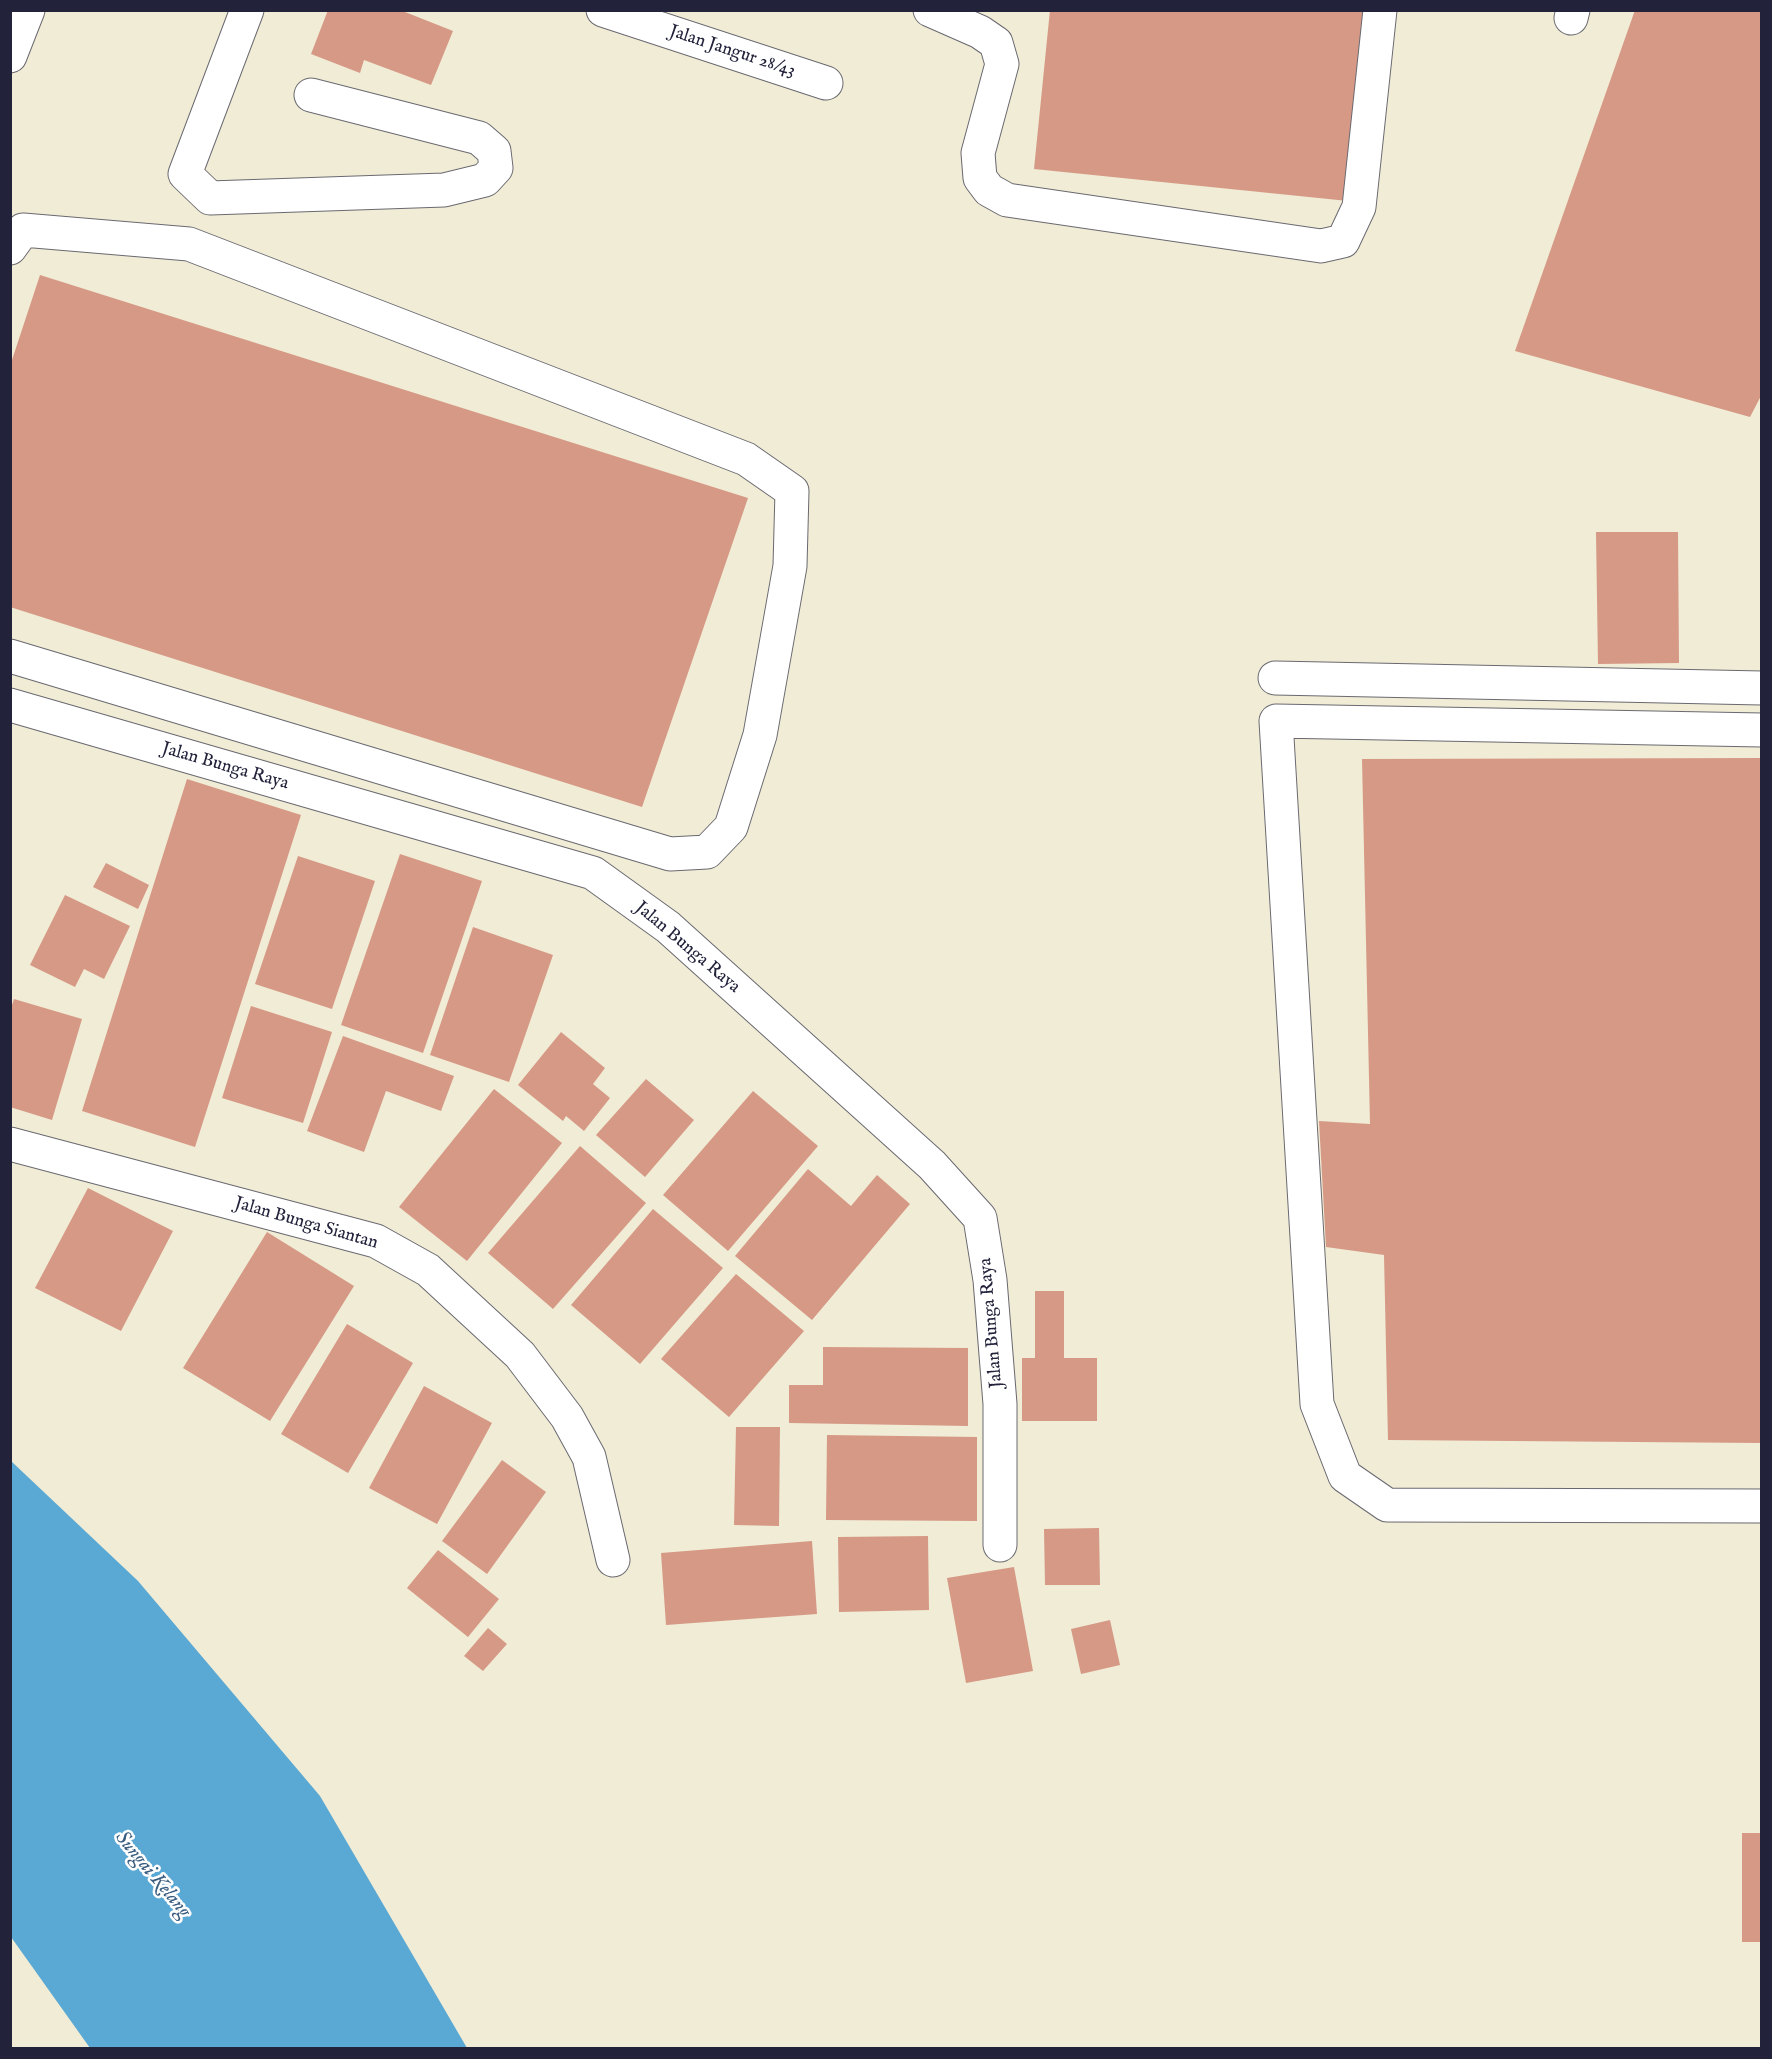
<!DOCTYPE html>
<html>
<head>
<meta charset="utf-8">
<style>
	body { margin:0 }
	#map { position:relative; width:1772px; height:2059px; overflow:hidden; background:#f0ecd5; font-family:"IM FELL English",serif }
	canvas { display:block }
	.frame { position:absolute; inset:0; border:12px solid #22223b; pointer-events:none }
</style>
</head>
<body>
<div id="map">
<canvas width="1772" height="2059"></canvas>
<div class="frame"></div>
</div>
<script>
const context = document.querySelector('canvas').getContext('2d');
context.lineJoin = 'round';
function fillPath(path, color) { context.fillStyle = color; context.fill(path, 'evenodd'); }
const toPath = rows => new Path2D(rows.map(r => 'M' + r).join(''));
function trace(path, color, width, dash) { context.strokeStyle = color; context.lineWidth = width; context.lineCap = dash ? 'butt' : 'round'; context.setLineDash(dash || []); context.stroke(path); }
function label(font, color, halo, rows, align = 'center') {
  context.font = font + ' "IM FELL English",serif'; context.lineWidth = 5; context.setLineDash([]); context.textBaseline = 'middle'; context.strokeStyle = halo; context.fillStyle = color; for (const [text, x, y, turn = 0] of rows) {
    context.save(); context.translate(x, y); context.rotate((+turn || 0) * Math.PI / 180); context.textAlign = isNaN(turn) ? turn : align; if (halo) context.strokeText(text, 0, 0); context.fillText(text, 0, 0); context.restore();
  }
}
const water = toPath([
	[11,1461,138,1581,320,1796,467,2048,90,2048,11,1937]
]);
const building = toPath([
	[328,10,400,10,453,31,431,85,364,60,360,73,311,54],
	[1050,10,1368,10,1348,201,1034,169],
	[1635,10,1762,10,1762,394,1750,417,1515,351],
	[40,275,748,498,642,807,10,607,10,366],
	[1596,532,1678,532,1679,663,1598,664],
	[1762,758,1762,1443,1388,1440,1384,1255,1326,1247,1319,1121,1370,1124,1362,759],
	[187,779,301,815,195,1147,82,1111],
	[400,854,482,881,423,1053,341,1025],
	[298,856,375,881,332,1009,255,984],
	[106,863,149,885,138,909,93,887],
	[65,895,130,926,104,979,84,969,75,987,30,965],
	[473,927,553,955,509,1082,430,1055],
	[14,999,82,1019,52,1120,10,1107,10,1011],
	[251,1006,332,1032,303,1123,222,1098],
	[561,1032,605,1068,593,1084,610,1098,584,1131,566,1116,563,1121,518,1085],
	[343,1036,454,1076,441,1111,386,1091,364,1152,307,1131],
	[646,1079,694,1120,645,1177,596,1135],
	[494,1089,562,1143,467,1261,399,1207],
	[753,1091,818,1146,728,1251,663,1195],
	[580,1146,646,1203,553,1309,488,1253],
	[808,1169,851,1206,877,1175,910,1204,812,1320,735,1256],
	[88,1188,173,1231,121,1331,35,1288],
	[653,1209,723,1268,640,1364,571,1305],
	[267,1232,354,1286,270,1421,183,1368],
	[736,1274,804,1331,729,1417,661,1359],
	[1035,1291,1064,1291,1064,1358,1097,1358,1097,1421,1022,1421,1022,1358,1035,1358],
	[347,1324,413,1363,348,1473,281,1434],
	[823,1347,968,1348,968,1426,789,1423,789,1385,823,1385],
	[424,1386,492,1423,437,1524,369,1488],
	[736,1427,780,1427,779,1526,734,1525],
	[827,1435,977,1437,977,1521,826,1520],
	[502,1460,546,1492,487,1574,442,1541],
	[1099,1528,1100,1585,1045,1585,1044,1529],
	[928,1536,929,1610,839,1612,838,1537],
	[812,1541,817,1614,666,1625,661,1553],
	[438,1550,499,1599,468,1637,407,1588],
	[1014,1567,1033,1671,966,1683,947,1578],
	[1110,1620,1120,1665,1081,1674,1071,1629],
	[488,1628,507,1644,483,1671,464,1656],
	[1742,1833,1762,1833,1762,1942,1742,1942]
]);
const minor = toPath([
	[247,10,185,174,210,198,444,190,485,180,496,168,494,151,479,138,311,95],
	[603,10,826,83],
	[930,10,980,32,996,43,1002,64,978,153,980,178,989,190,1007,200,1321,246,1343,241,1359,207,1380,10],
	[1571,18,1573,10],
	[10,56,28,10],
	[10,248,23,230,189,244,746,459,792,491,790,566,760,735,731,827,707,852,670,854,10,656],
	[1275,678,1762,688],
	[10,705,593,873,668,927,932,1165,980,1218,990,1280,1000,1404,1000,1545],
	[1762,730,1276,721,1317,1404,1345,1476,1387,1505,1762,1506],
	[10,1144,376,1241,428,1270,520,1355,567,1417,589,1457,613,1560]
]);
const streetNames = [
	["Jalan Jangur 28/43",732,52,18],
	["Jalan Bunga Raya",225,767,16],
	["Jalan Bunga Raya",687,948,40],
	["Jalan Bunga Siantan",306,1224,16],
	["Jalan Bunga Raya",992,1323,-95]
];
const waterNames = [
	["Sungai Kelang",152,1875,50]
];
fillPath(water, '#5aa8d4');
fillPath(building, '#d69986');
trace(minor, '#6a6971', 35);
trace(minor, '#fff', 33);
label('18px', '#22223b', '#fff', streetNames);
label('italic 20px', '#3b5e80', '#fff', waterNames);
</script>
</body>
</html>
